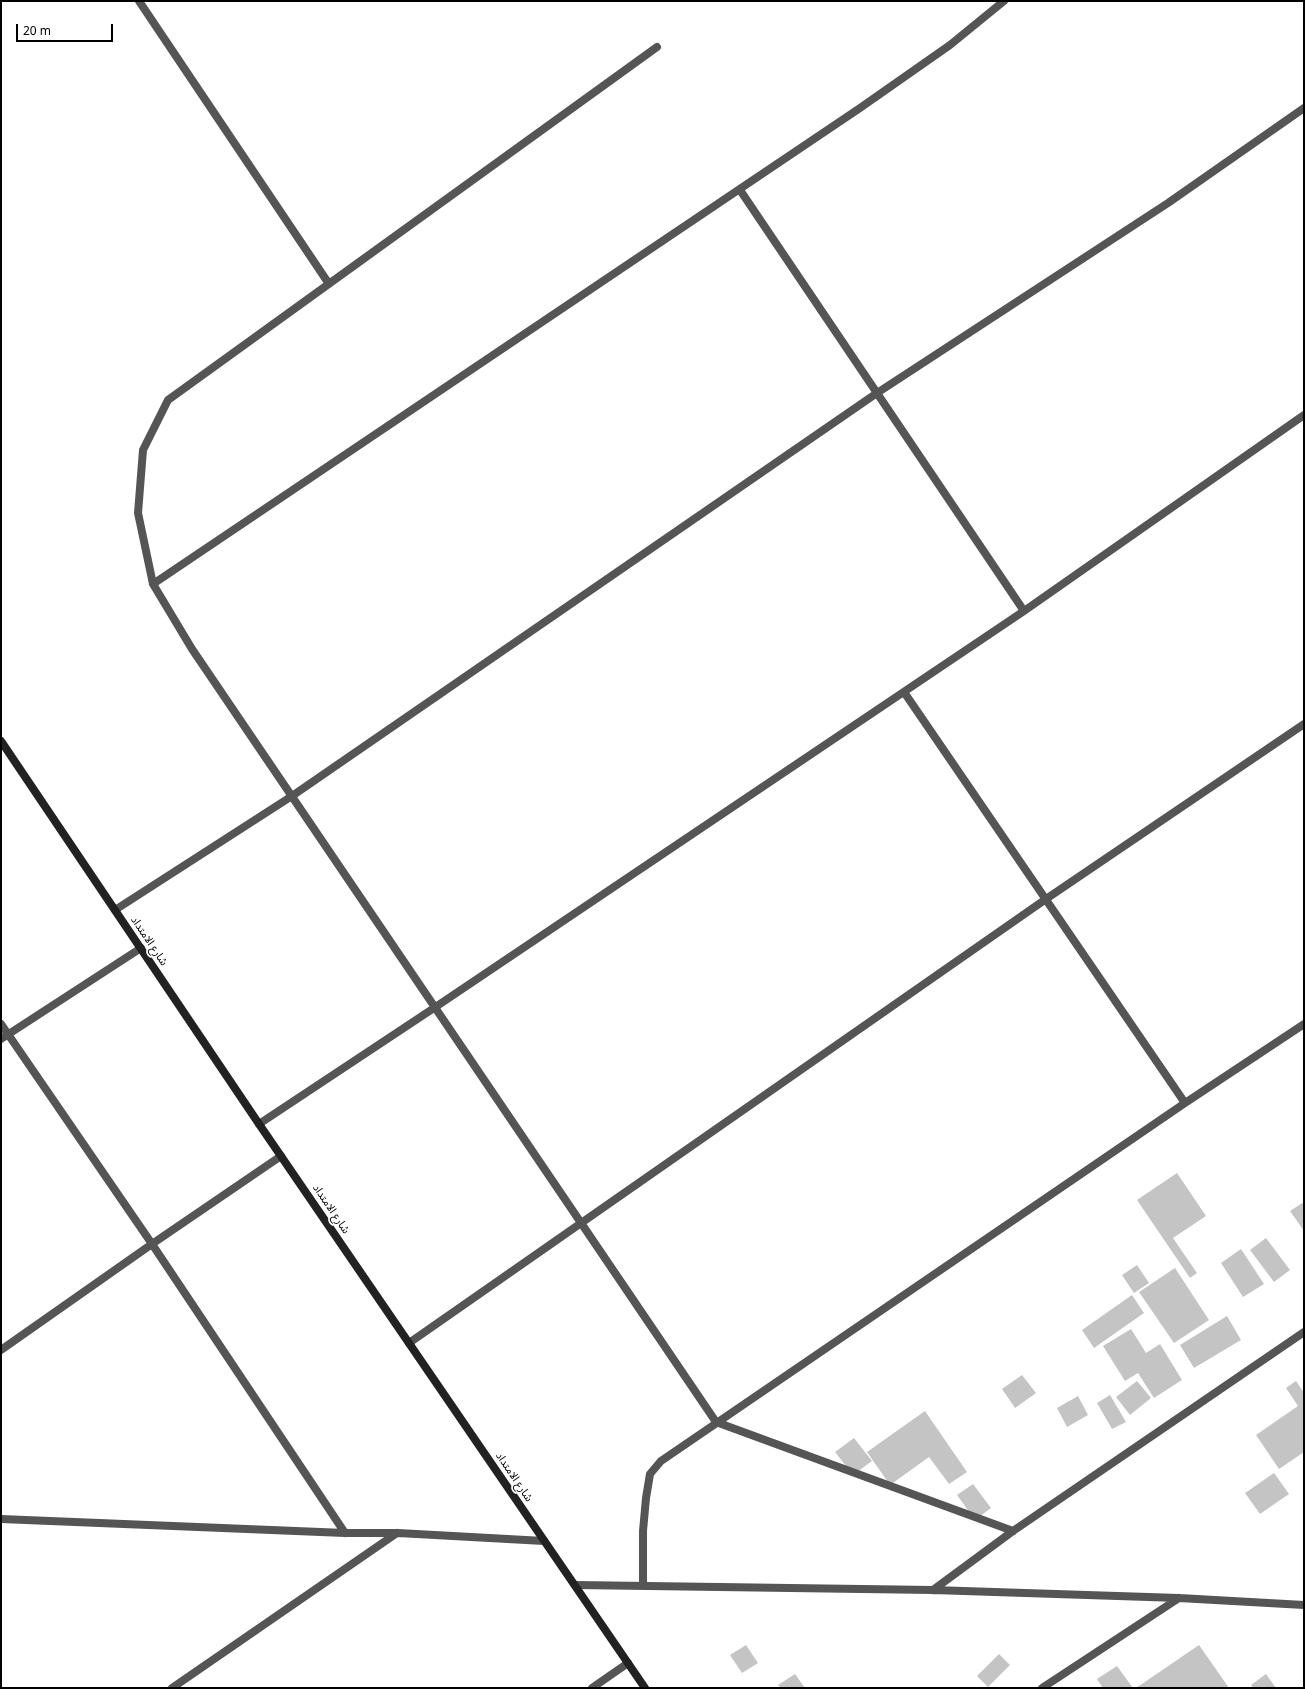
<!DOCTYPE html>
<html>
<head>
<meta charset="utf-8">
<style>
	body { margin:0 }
	#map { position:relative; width:1305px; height:1689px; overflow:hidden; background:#fff; font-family:"Noto Sans",sans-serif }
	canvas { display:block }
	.frame { position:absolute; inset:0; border:2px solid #000; pointer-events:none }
	.scale { position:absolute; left:16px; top:24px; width:97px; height:18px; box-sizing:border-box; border:2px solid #000; border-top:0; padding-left:5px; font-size:12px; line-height:14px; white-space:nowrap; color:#000; -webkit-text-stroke:3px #fff; paint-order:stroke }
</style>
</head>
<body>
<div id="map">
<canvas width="1305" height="1689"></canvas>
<div class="frame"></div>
<div class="scale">20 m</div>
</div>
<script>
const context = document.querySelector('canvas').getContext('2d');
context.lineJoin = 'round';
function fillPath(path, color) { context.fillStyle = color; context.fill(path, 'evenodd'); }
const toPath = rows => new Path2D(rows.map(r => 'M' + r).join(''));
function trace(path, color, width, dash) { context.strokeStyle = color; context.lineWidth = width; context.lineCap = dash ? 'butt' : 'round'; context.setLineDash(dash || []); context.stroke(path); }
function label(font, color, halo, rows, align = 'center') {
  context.font = font + ' "Noto Sans","Noto Sans Arabic",sans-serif'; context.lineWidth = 3.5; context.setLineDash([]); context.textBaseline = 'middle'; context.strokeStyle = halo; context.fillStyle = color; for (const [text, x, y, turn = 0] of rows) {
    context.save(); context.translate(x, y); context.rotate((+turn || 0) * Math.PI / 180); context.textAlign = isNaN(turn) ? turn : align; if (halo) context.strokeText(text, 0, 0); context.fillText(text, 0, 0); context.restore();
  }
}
const building = toPath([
	[1177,1173,1206,1216,1173,1238,1197,1273,1190,1278,1137,1200],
	[1304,1202,1304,1231,1290,1211],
	[1266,1238,1290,1270,1274,1282,1250,1250],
	[1241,1249,1264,1284,1243,1297,1221,1263],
	[1137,1265,1149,1283,1134,1293,1122,1275],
	[1175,1268,1209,1320,1174,1343,1139,1292],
	[1132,1295,1144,1313,1094,1348,1082,1330],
	[1227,1316,1241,1340,1194,1368,1180,1345],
	[1131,1329,1146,1353,1160,1344,1182,1380,1154,1398,1138,1373,1125,1381,1103,1346],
	[1022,1375,1036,1393,1015,1408,1002,1389],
	[1137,1381,1151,1398,1130,1415,1116,1397],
	[1296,1381,1304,1393,1304,1452,1279,1469,1256,1435,1298,1406,1286,1388],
	[1110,1395,1126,1422,1112,1429,1097,1403],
	[1078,1396,1088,1415,1067,1427,1057,1408],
	[925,1411,967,1472,949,1484,929,1457,890,1485,867,1452],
	[854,1438,872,1461,853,1475,835,1452],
	[1274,1473,1289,1494,1260,1514,1245,1493],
	[973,1484,991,1508,975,1520,957,1495],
	[746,1645,758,1663,742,1673,730,1655],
	[1199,1645,1229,1688,1136,1688],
	[999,1654,1010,1665,988,1687,977,1676],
	[1117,1666,1133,1688,1103,1688,1097,1679],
	[795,1674,805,1688,781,1688,778,1685],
	[1266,1674,1276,1688,1253,1688,1251,1685]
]);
const street = toPath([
	[139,1,329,284],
	[657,47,168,400,143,450,138,513,153,584,192,649,716,1422,1013,1531],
	[740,190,1024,611],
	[153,584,860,108,950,45,1004,1],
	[904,692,1185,1103],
	[115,910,292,796,877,393,1168,203,1304,108],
	[1,1024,152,1244,345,1533],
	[1,1039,141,948],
	[259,1124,434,1008,1024,611,1304,415],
	[409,1343,1046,899,1304,724],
	[1,1350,152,1244,281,1156],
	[1,1519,345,1533,398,1533,544,1541],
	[576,1585,933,1590,1179,1598,1304,1605],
	[643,1586,643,1531,646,1498,650,1474,661,1461,1185,1103,1304,1024],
	[933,1590,1013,1531,1304,1332],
	[172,1688,397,1533],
	[592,1688,628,1663],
	[1042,1688,1179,1598]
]);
const secondary = toPath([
	[1,741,259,1124,645,1688]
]);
const streetNames = [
	["شارع الامتداد",149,941,56],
	["شارع الامتداد",331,1209,56],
	["شارع الامتداد",514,1477,56]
];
fillPath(building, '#c4c4c4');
trace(street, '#555', 8);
trace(secondary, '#222', 8);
label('11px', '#000', '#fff', streetNames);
</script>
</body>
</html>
